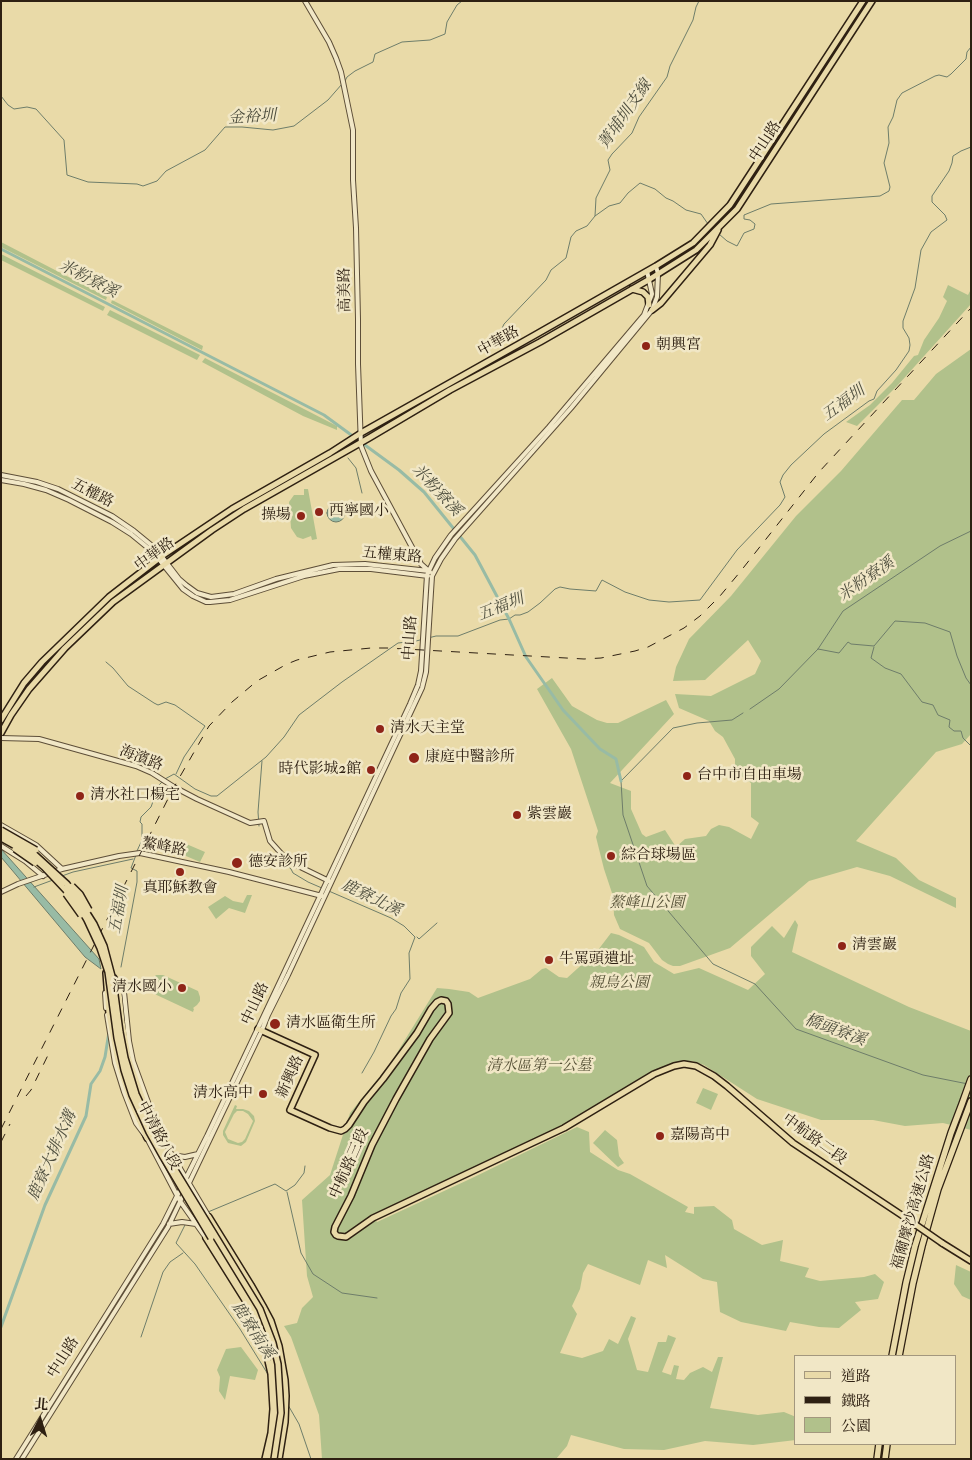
<!DOCTYPE html>
<html>
<head>
<meta charset="utf-8">
<style>
	body { margin:0 }
	#map { position:relative; width:972px; height:1460px; overflow:hidden; background:#e9daa8; font-family:"IM FELL Double Pica","Noto Serif TC",serif }
	canvas { display:block }
	.frame { position:absolute; inset:0; border:2px solid #2e2012; pointer-events:none }
	.legend { position:absolute; left:794px; top:1355px; width:162px; height:90px; box-sizing:border-box; background:#f1e7c6; border:1px solid #a3977e; margin:0; padding:6px 9px; list-style:none; font-size:15px; color:#2e2012 }
	.legend li { display:flex; align-items:center; gap:10px; height:25px }
	.legend b { width:25px; border:1px solid #a3977e }
	.north { position:absolute; left:15px; top:1395px; width:50px; height:50px; -webkit-text-stroke:4px #f1e7c6; paint-order:stroke; rotate:5deg; font-size:14px; font-weight:700; line-height:20px; text-align:center; color:#2e2012 }
	.north::after { content:''; display:block; margin:auto; width:18px; height:22px; background:#2e2012; clip-path:polygon(50% 0,100% 100%,50% 72%,0 100%) }
</style>
</head>
<body>
<div id="map">
<canvas width="972" height="1460"></canvas>
<div class="frame"></div>
<ul class="legend">
<li><b style="height:6px;background:#e9daa8"></b>道路</li>
<li><b style="height:6px;background:#2e2012"></b>鐵路</li>
<li><b style="height:14px;background:#b1c18b"></b>公園</li>
</ul>
<div class="north">北</div>
</div>
<script>
const context = document.querySelector('canvas').getContext('2d');
context.lineJoin = 'round';
function fillPath(path, color) { context.fillStyle = color; context.fill(path, 'evenodd'); }
const toPath = rows => new Path2D(rows.map(r => 'M' + r).join(''));
function trace(path, color, width, dash) { context.strokeStyle = color; context.lineWidth = width; context.lineCap = dash ? 'butt' : 'round'; context.setLineDash(dash || []); context.stroke(path); }
function label(font, color, halo, rows, align = 'center') {
  context.font = font + ' "IM FELL Double Pica","Noto Serif TC",serif'; context.lineWidth = 5; context.setLineDash([]); context.textBaseline = 'middle'; context.strokeStyle = halo; context.fillStyle = color; for (const [text, x, y, turn = 0] of rows) {
    context.save(); context.translate(x, y); context.rotate((+turn || 0) * Math.PI / 180); context.textAlign = isNaN(turn) ? turn : align; if (halo) context.strokeText(text, 0, 0); context.fillText(text, 0, 0); context.restore();
  }
}
const green = toPath([
	[1,242,107,297,106,300,1,247],
	[1,254,105,307,103,311,1,260],
	[948,285,968,295,971,289,971,304,897,386,857,426,846,422,870,405,892,383,914,356,918,355,924,340,939,318,947,301,943,297],
	[112,300,203,346,202,350,111,303],
	[110,310,200,355,197,360,107,315],
	[971,349,971,734,962,744,936,752,856,841,896,858,919,880,956,898,956,908,890,876,857,867,809,881,730,948,680,966,673,966,668,964,662,960,649,943,620,929,614,915,613,896,604,869,596,837,598,831,571,749,537,689,552,678,572,706,597,720,607,723,618,723,666,700,674,714,610,783,631,791,631,809,642,834,646,837,665,830,676,847,685,839,706,836,711,829,719,825,729,827,751,839,759,823,751,817,751,783,735,772,735,759,723,737,715,731,709,721,679,708,675,694,711,696,755,674,761,661,748,640,705,680,673,681,676,667,689,639,731,596,796,516,841,471,902,400,914,400,936,374],
	[205,358,337,426,337,430,303,416,202,362],
	[304,489,308,489,317,539,312,540,311,536,303,539,297,537,291,528,289,502,294,495,304,495],
	[184,843,205,852,200,862,179,853],
	[247,895,252,895,245,913,229,908,216,919,208,907,225,896,233,901,243,903],
	[795,920,798,925,792,952,909,1007,971,1031,971,1130,943,1123,905,1126,873,1120,821,1120,757,1099,704,1065,692,1061,680,1063,644,1076,551,1135,373,1216,377,1222,470,1179,577,1127,589,1132,590,1152,618,1170,630,1174,688,1207,685,1212,694,1214,694,1207,714,1206,732,1220,734,1229,762,1245,783,1240,780,1261,809,1268,805,1277,820,1281,864,1277,875,1274,884,1282,878,1299,855,1302,861,1310,839,1328,819,1327,790,1322,786,1331,741,1322,720,1312,717,1282,703,1279,665,1255,667,1268,648,1260,640,1285,588,1264,583,1273,580,1289,572,1306,577,1314,560,1353,582,1358,603,1351,609,1339,618,1344,631,1316,636,1318,628,1339,637,1370,648,1372,658,1342,666,1342,668,1335,676,1338,662,1372,671,1375,674,1365,679,1366,676,1379,684,1380,690,1373,703,1367,712,1372,718,1357,723,1357,710,1408,758,1415,784,1412,796,1417,796,1440,753,1445,705,1441,664,1450,624,1449,571,1435,567,1446,556,1459,322,1459,319,1415,291,1337,284,1326,297,1323,302,1308,313,1297,307,1276,302,1200,330,1175,350,1113,390,1064,437,988,449,989,469,992,478,998,530,979,542,969,546,968,559,977,567,978,598,950,611,933,619,935,644,947,654,962,674,974,699,968,748,990,765,974,751,956,751,947,772,926,784,938],
	[156,975,163,975,198,991,200,997,200,1001,197,1005,193,1008,194,1009,193,1012,146,990,147,987,150,988,151,981],
	[703,1088,718,1094,711,1110,696,1103],
	[235,1105,237,1106,236,1109,243,1109,249,1111,254,1116,255,1121,246,1142,241,1146,228,1143,223,1135,223,1131],
	[237,1111,243,1111,248,1114,253,1121,245,1139,242,1142,238,1143,228,1139,225,1132,234,1114],
	[605,1130,617,1140,619,1156,624,1163,618,1167,593,1143],
	[956,1265,971,1272,971,1300,962,1296,954,1284],
	[241,1347,258,1370,255,1380,230,1376,225,1400,219,1391,220,1377,217,1370,226,1349]
]);
const water = toPath([
	'327 513a9 9 0 1 1 18 0a9 9 0 1 1-18 0Z',
	[1,849,99,959,101,969,85,957,1,857,1,849]
]);
const stream = toPath([
	[345,81,347,77,355,71,373,62,375,54,402,42,430,40,445,34,447,22,457,5,462,1],
	[1,96,8,105,14,109,27,107,36,109,64,140,67,175,88,182,137,184,143,186,157,181,166,171,205,150,225,127,242,127,273,130,294,126,328,100,342,84],
	[595,216,609,206,620,203,628,193,640,183,655,189,666,198,673,201,686,210,701,214,708,224],
	[719,234,727,241,737,246,744,233,754,229,755,224,750,220,744,219,744,215,771,204,880,196,889,191,890,187,884,163,889,143,888,127,893,117,897,100,902,93,935,76,939,75,947,77,951,74,966,59,967,52,971,47],
	[480,350,482,347,498,337,504,324,546,280,551,270,566,258,571,237,576,231,587,226,595,216,596,198,610,170,608,160,612,154,632,133,639,117,667,77,670,66,693,20,696,7,699,1],
	[348,458,356,468,362,493],
	[874,647,871,658,885,668,901,674,922,702,933,705,938,715,950,720,949,727,954,731,961,731,963,738,971,746],
	[818,649,839,653,848,642,851,644,874,646,895,621,925,623,950,632,957,656,966,678,971,685],
	[106,662,113,668,128,686,154,703,158,705,166,702,175,705,205,726,184,757,176,774],
	[750,709,779,689,818,649,843,611,940,546,971,531],
	[743,713,732,720,697,723,673,728,621,781,623,815,647,886,713,964,755,984,796,1029,923,1075,968,1084],
	[165,779,174,774,195,789,211,796,217,796,266,757,284,737,299,715,342,682,398,643,416,641,436,636,458,636,500,620,509,619,515,615,520,615,528,612,540,603,555,589,560,587,570,589,596,591,602,580,625,592,649,600,669,602,700,600,737,550,780,505,785,497,780,482,783,475,791,465,824,434,869,401,874,399,877,391,896,370,909,351,910,345,909,338,903,328,903,321,915,288,921,250,931,232,947,220,945,215,932,202,932,196,949,171,952,163,953,156,961,151,971,147],
	[259,826,258,812,262,761],
	[137,851,142,840,142,824,140,822,141,817,151,807,159,785,162,782],
	[283,862,291,869,293,873,308,882,391,918,404,926,415,937,409,953,410,979,401,993,396,1009,391,1016,374,1052,362,1073],
	[62,876,73,872,133,859],
	[34,887,53,880],
	[417,937,419,939,437,923],
	[121,967,137,882,137,871,131,868,136,855],
	[287,1192,301,1253,313,1274,342,1293,377,1298],
	[208,1212,275,1184,286,1191,295,1185,304,1173,305,1166],
	[185,1225,176,1243,195,1264,240,1329,269,1376],
	[141,1337,163,1272,170,1262,183,1253],
	[288,1405,299,1424,311,1459]
]);
const canal = toPath([
	[1,249,324,415,399,470,424,492,475,555,509,619,526,657,563,710,600,749,616,759,621,781],
	[1,1327,45,1205,86,1116,91,1084,100,1071,105,1057,109,1032]
]);
const tertiary = toPath([
	[305,1,329,42,336,58,341,72,353,130,353,180,356,228,358,319,358,364,361,446,371,471,421,564,430,572],
	[1,475,37,482,58,489,112,516,134,531,156,549,179,579,186,585,197,593,211,597,234,594,276,579,333,565,365,564,429,571],
	[1,480,24,484,46,490,69,500,112,522,131,534,153,552,183,589,193,596,206,602,210,602,230,600,304,576,339,569,371,569,428,576],
	[1,738,39,739,136,766,152,773,174,787,197,799,250,823,264,821,270,841,288,861,329,881],
	[1,825,36,845,62,869],
	[1,846,25,861,43,876],
	[1,892,18,884,62,869,119,856,140,853,229,872,322,896],
	[124,992,129,1041,133,1061,156,1124],
	[105,993,106,1008],
	[107,1015,115,1063,124,1092,136,1123,147,1138,180,1201,206,1238],
	[156,1128,209,1217],
	[171,1155,185,1157,198,1154],
	[169,1224,182,1222,196,1224],
	[16,1459,163,1224,207,1136,284,973,410,704,418,685,421,671,427,575,435,558,451,535,549,427,644,315,652,294,647,271],
	[22,1459,168,1227,262,1030,268,1015,288,975,422,688,426,672,432,576,441,559,455,539,571,408,652,310,657,297,658,274,656,266]
]);
const primary = toPath([
	[632,289,643,292,648,297,649,305],
	[652,310,661,303,710,245,718,230],
	[1,720,24,683,42,662,109,597,162,556,232,509,330,453,361,433,535,335,656,266,693,243,730,205,863,1],
	[1,733,11,715,29,689,65,648,113,602,212,530,244,509,369,438,450,390,540,342,650,279,696,250,737,209,872,1],
	[106,973,109,1014,118,1061,130,1099,147,1138],
	[114,978,119,993,122,1022,128,1057,147,1111,156,1128],
	[258,1029,315,1055,290,1110,330,1128,341,1131,345,1129,349,1125,364,1102,383,1079,417,1033,431,1009,437,1002,441,1000,446,1001,448,1004,449,1013,430,1039,396,1099,372,1145,351,1196,335,1227,334,1232,336,1235,338,1236,346,1237,373,1218,564,1128,654,1074,674,1066,684,1064,696,1066,714,1076,727,1086,793,1143,903,1216],
	[209,1217,251,1285,263,1306,271,1321,279,1346,285,1380,286,1396,285,1422,279,1459],
	[206,1238,248,1305,254,1318,264,1343,271,1374,273,1409,271,1433,265,1459],
	[211,1238,256,1311,269,1344,273,1359,277,1399,276,1433,270,1459],
	[942,1243,971,1261]
]);
const motorway = toPath([
	[892,1356,906,1283,915,1246,951,1133,962,1104,971,1079],
	[899,1356,913,1283,922,1246,938,1189,971,1101],
	[877,1459,879,1444],
	[885,1459,887,1444]
]);
const rail = toPath([
	[26,1096,31,1090,50,1051],
	[1,1129,174,787,209,726,232,702,257,681,287,664,297,660,330,652,371,648,387,648,584,659,601,658,635,651,648,647,684,628,700,616,720,596,740,572,819,472,971,308],
	[1,1142,10,1124]
]);
const primaryBridge = toPath([
	[1,830,36,850],
	[1,833,32,852,67,884,80,902,94,924,104,946,113,980,120,1032,125,1058,136,1094,152,1128,166,1155,260,1309,273,1343,278,1364,281,1413,274,1459],
	[1,838,28,853,44,867,76,901,87,920,100,948,108,972,117,1038,124,1070,132,1095,149,1132,163,1157,211,1238],
	[15,849,35,863],
	[72,886,80,894,89,910],
	[66,894,81,915],
	[903,1216,942,1243]
]);
const markers = [
	[646,346,5,"#8f2418"],
	[319,512,5,"#8f2418"],
	[301,516,5,"#8f2418"],
	[380,729,5,"#8f2418"],
	[414,758,6,"#8f2418"],
	[371,770,5,"#8f2418"],
	[687,776,5,"#8f2418"],
	[80,796,5,"#8f2418"],
	[517,815,5,"#8f2418"],
	[611,856,5,"#8f2418"],
	[237,863,6,"#8f2418"],
	[180,872,5,"#8f2418"],
	[842,946,5,"#8f2418"],
	[549,960,5,"#8f2418"],
	[182,988,5,"#8f2418"],
	[275,1024,6,"#8f2418"],
	[263,1094,5,"#8f2418"],
	[660,1136,5,"#8f2418"]
];
const streetNames = [
	["中山路",766,142,-57],
	["高美路",346,290,-91],
	["中華路",499,342,-29],
	["五權路",92,494,27],
	["中華路",155,555,-36],
	["五權東路",392,556,5],
	["中山路",411,638,-86],
	["海濱路",141,759,21],
	["鰲峰路",164,848,10],
	["中山路",256,1004,-65],
	["新興路",291,1077,-66],
	["中清路八段",158,1136,62],
	["中航路二段",814,1140,36],
	["中航路三段",350,1164,-66],
	["福爾摩沙高速公路",914,1212,-74],
	["中山路",64,1358,-58]
];
const poiNames = [
	["朝興宮",656,346],
	["西寧國小",329,512],
	["操場",291,516,"right"],
	["清水天主堂",390,729],
	["康庭中醫診所",425,758],
	["時代影城2館",361,770,"right"],
	["台中市自由車場",697,776],
	["清水社口楊宅",90,796],
	["紫雲巖",527,815],
	["綜合球場區",621,856],
	["德安診所",248,863],
	["真耶穌教會",180,889,"center"],
	["清雲巖",852,946],
	["牛罵頭遺址",559,960],
	["清水國小",172,988,"right"],
	["清水區衛生所",286,1024],
	["清水高中",253,1094,"right"],
	["嘉陽高中",670,1136]
];
const parkNames = [
	["鰲峰山公園",647,904],
	["親鳥公園",619,984],
	["清水區第一公墓",539,1067]
];
const waterNames = [
	["菁埔圳支線",626,115,-55],
	["金裕圳",252,118,-3],
	["米粉寮溪",88,280,27],
	["五福圳",844,404,-36],
	["米粉寮溪",436,491,47],
	["米粉寮溪",867,580,-35],
	["五福圳",501,608,-22],
	["鹿寮北溪",371,899,26],
	["五福圳",120,910,-80],
	["橋頭寮溪",835,1031,20],
	["鹿寮大排水溝",53,1156,-66],
	["鹿寮南溪",252,1331,57]
];
fillPath(green, '#b1c18b');
fillPath(water, '#98bba5');
trace(water, '#6e7d6a', 1);
trace(stream, '#6e7d6a', 1);
trace(canal, '#98bba5', 3);
trace(tertiary, '#5d4e38', 6);
trace(primary, '#2e2012', 8);
trace(motorway, '#2e2012', 8);
trace(tertiary, '#f1e7c6', 4);
trace(primary, '#e9daa8', 5);
trace(motorway, '#e9daa8', 5.5);
trace(rail, '#2e2012', 1, [9, 9]);
trace(primaryBridge, '#2e2012', 8, []);
trace(primaryBridge, '#e9daa8', 5);
for (const [x, y, r, color] of markers) { const dot = new Path2D(); dot.arc(x, y, r, 0, 2 * Math.PI); context.fillStyle = color; context.fill(dot); trace(dot, '#f1e7c6', 2); }
label('15px', '#2e2012', '#f1e7c6', streetNames);
label('15px', '#2e2012', '#f1e7c6', poiNames, 'left');
label('italic 15px', '#555036', '#f1e7c6', parkNames);
label('italic 16px', '#4e4e3e', '#f1e7c6', waterNames);
</script>
</body>
</html>
